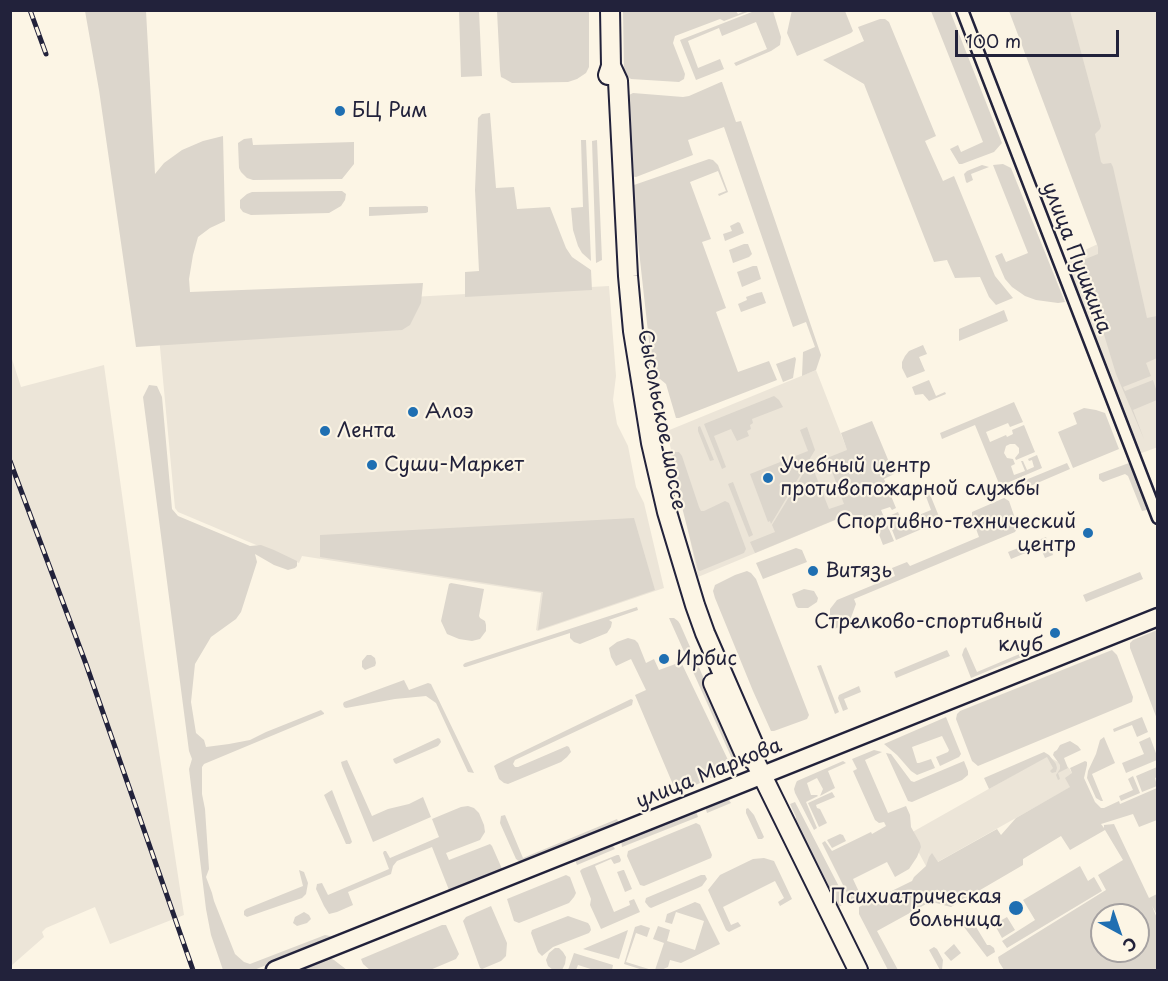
<!DOCTYPE html>
<html>
<head>
<meta charset="utf-8">
<style>
	body { margin:0 }
	#map { position:relative; width:1168px; height:981px; overflow:hidden; background:#fcf5e5; font-family:"Playpen Sans",sans-serif }
	canvas { display:block }
	.frame { position:absolute; inset:0; border:12px solid #22223b; pointer-events:none }
	.north { position:absolute; left:1090px; top:903px; width:60px; height:60px; box-sizing:border-box; background:#fcf5e5; border:2px solid #a5a1a1; border-radius:50%; rotate:140deg; font-size:16px; font-weight:700; line-height:24px; text-align:center; color:#22223b }
	.north::after { content:''; display:block; margin:auto; width:21px; height:27px; background:#1f6fb2; clip-path:polygon(50% 0,100% 100%,50% 72%,0 100%) }
	.scale { position:absolute; left:955px; top:30px; width:164px; height:27px; box-sizing:border-box; border:3px solid #22223b; border-top:0; padding-left:8px; font-size:18px; line-height:21px; white-space:nowrap; color:#22223b; -webkit-text-stroke:4px #fcf5e5; paint-order:stroke }
</style>
</head>
<body>
<div id="map">
<canvas width="1168" height="981"></canvas>
<div class="frame"></div>
<div class="north">С</div>
<div class="scale">100 m</div>
</div>
<script>
const context = document.querySelector('canvas').getContext('2d');
context.lineJoin = 'round';
function fillPath(path, color) { context.fillStyle = color; context.fill(path, 'evenodd'); }
const toPath = rows => new Path2D(rows.map(r => 'M' + r).join(''));
function trace(path, color, width, dash) { context.strokeStyle = color; context.lineWidth = width; context.lineCap = dash ? 'butt' : 'round'; context.setLineDash(dash || []); context.stroke(path); }
function label(font, color, halo, rows, align = 'center') {
  context.font = font + ' "Playpen Sans",sans-serif'; context.lineWidth = 4.5; context.setLineDash([]); context.textBaseline = 'middle'; context.strokeStyle = halo; context.fillStyle = color; for (const [text, x, y, turn = 0] of rows) {
    context.save(); context.translate(x, y); context.rotate((+turn || 0) * Math.PI / 180); context.textAlign = isNaN(turn) ? turn : align; if (halo) context.strokeText(text, 0, 0); context.fillText(text, 0, 0); context.restore();
  }
}
const built = toPath([
	[1011,11,1157,11,1158,447,1136,455,1068,263,1071,257,1076,254,1098,244],
	[609,286,616,376,613,400,617,424,628,446,636,487,644,503,664,588,538,631,536,630,541,593,302,556,299,563,178,512,175,508,157,315,161,311],
	[11,356,21,387,104,365,144,653,184,915,110,944,95,907,46,928,42,932,44,937,11,966],
	[816,370,869,506,698,577,667,431],
	[1047,756,1069,768,1072,773,1071,787,927,868,909,834]
]);
const green = toPath([
	[735,10,738,14,745,11,750,11,724,21,720,19,675,36,673,43,685,74,684,79,679,82,631,79,628,77,624,70,623,11],
	[757,10,773,11,781,37,780,45,771,51,736,66,734,63,767,49,756,22,722,36,719,28,688,41,698,68,720,59,724,69,696,80,680,40],
	[792,10,845,11,853,31,851,33,797,56,787,33],
	[85,11,146,11,155,174,164,163,182,150,203,141,223,136,225,221,210,228,198,237,193,255,189,279,190,292,423,283,421,303,410,325,402,330,136,347,99,90],
	[459,11,479,11,482,76,461,77],
	[497,11,589,11,589,67,586,73,577,79,568,82,512,83,505,79,501,77,500,70],
	[931,11,950,11,1002,143,994,152,962,164,959,164,950,149,958,145,961,152,983,142],
	[1009,11,1070,11,1101,126,1100,129,1095,134,1101,162,1103,164,1111,163,1113,167,1147,318,1157,316,1157,358,1146,363,1151,376,1123,387,1125,391,1153,380,1157,392,1157,400,1133,410,1144,439,1116,374,1102,328,1077,267,1078,262,1098,254,1098,247],
	[880,19,885,19,889,22,936,136,925,141,943,181,954,176,995,276,1013,298,996,305,989,297,980,277,955,278,947,260,934,262,864,84,823,60,864,41,858,27],
	[721,82,722,82,736,122,741,121,821,355,816,370,802,376,803,352,815,347,806,322,793,327,724,127,688,140,693,155,636,177,630,176,627,96,633,93,683,97,689,96],
	[490,113,496,188,514,187,517,209,550,207,566,248,572,257,591,270,592,290,465,297,465,272,479,271,475,190,478,118,482,114],
	[252,138,253,145,354,142,354,164,342,179,253,180,247,178,241,172,239,168,238,143,244,139],
	[581,140,586,140,591,261,582,253,578,246,573,230,571,208,583,207],
	[597,140,602,260,596,263,592,141],
	[709,159,713,160,718,165,728,192,719,196,718,194,726,191,718,171,690,182,711,239,702,242,726,308,716,312,738,372,769,361,777,380,679,418,676,418,666,384,660,379,653,377,632,188,634,185],
	[1003,164,1011,168,1065,302,1058,303,1036,300,1025,296,1012,287,1005,279,995,256,1002,253,1006,262,1028,253,993,165],
	[982,165,989,167,971,174,973,180,967,183,966,182,964,174,967,171],
	[342,191,346,194,345,200,341,206,329,213,251,215,243,212,240,208,240,200,247,194,252,192],
	[426,206,428,207,428,212,426,213,369,216,369,207],
	[738,222,740,223,744,233,725,241,723,234,732,231,730,226],
	[744,244,748,244,752,254,749,257,733,263,729,250],
	[753,266,757,266,761,279,742,287,737,272],
	[762,292,766,303,741,312,738,304,747,300,746,297,757,293],
	[1004,310,1008,321,959,341,959,329],
	[923,345,927,354,919,357,925,371,907,378,902,368,902,362,905,356,909,351],
	[795,357,796,359,793,378,783,382,776,364],
	[929,380,936,396,945,392,946,394,929,401,923,394,915,395,912,387],
	[149,385,157,386,162,397,172,509,178,516,250,546,261,545,274,550,297,561,297,566,295,568,288,570,274,565,255,554,257,562,241,612,236,619,211,637,195,664,191,702,196,733,204,740,206,747,229,744,250,740,266,732,321,710,324,713,324,714,204,764,202,767,202,794,205,809,209,869,206,877,212,893,214,901,235,954,244,962,250,964,320,937,325,935,330,936,331,938,329,940,254,970,223,970,211,935,206,909,189,769,192,759,189,751,143,397],
	[774,396,779,400,783,407,752,419,753,423,750,425,751,429,747,431,749,436,737,441,731,429,714,436,726,467,722,469,704,424],
	[1014,402,1023,422,1010,427,1008,423,986,432,990,442,1006,435,1007,437,1013,434,1012,430,1024,425,1035,452,1016,460,1015,458,1019,453,1019,448,1015,444,1010,444,1006,446,1004,453,1007,458,1013,459,1015,464,1011,466,1014,475,1025,471,1021,461,1023,461,1027,470,1034,467,1032,460,1029,461,1028,459,1037,455,1042,468,1000,486,975,425,942,439,940,433],
	[1084,408,1096,410,1105,413,1119,449,1073,468,1058,432,1077,424,1073,413],
	[872,421,894,474,884,479,896,508,892,510,890,507,881,510,894,541,883,545,875,524,849,514,755,553,750,542,775,532,772,525,806,469,812,466,829,509,844,504,827,458,847,450,841,433],
	[700,426,714,460,710,461,698,431,698,427],
	[807,427,815,450,771,524,770,521,768,522,750,474,808,451,800,430],
	[675,452,679,452,682,456,699,507,701,511,704,511,725,501,729,503,746,549,744,553,700,571,698,570,671,464,671,456],
	[1067,463,1070,469,1014,493,1011,486],
	[1129,463,1132,464,1149,507,1147,510,1142,511,1128,476,1125,474,1103,482,1099,479,1099,474],
	[733,482,753,535,749,537,728,484],
	[922,486,927,487,940,519,938,522,896,540,887,517,898,512,902,522,931,510],
	[1004,498,1009,501,1018,527,1015,532,854,599,856,604,849,623,834,629,830,618,830,609,837,600,895,576,892,568,907,562,910,566,979,537,972,518,972,512],
	[634,518,655,590,538,630,543,592,320,557,320,535],
	[1046,537,1053,555,1045,558,1040,547,1011,559,1008,552],
	[796,548,802,550,807,562,763,579,756,563],
	[747,571,751,573,756,579,809,715,807,719,774,731,771,731,753,691,715,598,713,591,715,585,735,575],
	[1140,572,1143,579,1086,602,1083,595],
	[451,583,484,589,479,616,480,618,485,621,486,625,486,631,480,639,472,641,459,639,447,634,441,621,449,584],
	[804,589,814,591,818,598,817,602,808,608,798,608,796,606,792,594],
	[637,607,638,610,609,620,612,622,611,627,607,633,580,644,574,642,570,638,570,633,466,667,464,667,463,665,465,663],
	[669,618,674,618,678,621,680,624,736,752,736,759,733,761],
	[1157,630,1157,719,1130,648,1130,643,1133,640],
	[628,638,635,640,638,643,646,663,654,659,659,670,681,662,729,762,723,772,677,794,635,695,646,690,631,659,616,666,611,657,609,648,617,642],
	[966,647,977,672,1029,650,1031,653,971,678,962,655,964,649],
	[947,650,950,656,896,678,894,672],
	[1112,650,1117,655,1133,697,1132,702,978,766,972,761,956,719,957,714,960,711],
	[367,655,371,655,375,658,376,663,375,666,365,670,362,667,362,661],
	[821,665,839,712,835,714,817,666],
	[404,680,409,690,428,683,431,684,474,773,468,772,436,703,426,696,395,699,346,708,344,707,343,704,344,702],
	[859,686,861,692,844,699,848,709,843,711,838,698,839,695],
	[631,699,633,700,632,705,515,760,513,764,515,767,518,767,567,746,569,747,571,752,567,757,561,762,508,784,504,783,499,779,494,766,497,764],
	[946,717,961,754,959,757,940,766,936,757,948,752,949,750,942,736,912,747,917,763,919,763,931,759,935,768,917,775,911,771,897,755,884,744],
	[1142,717,1148,732,1137,737,1132,725,1114,732,1113,729],
	[1104,737,1115,763,1092,774,1103,801,1101,801,1096,798,1087,778,1088,771,1096,754,1100,740],
	[1150,737,1157,756,1157,760,1126,773,1122,763,1144,754,1139,742],
	[438,738,440,739,441,742,438,746,401,762,396,764,394,762,393,759],
	[1070,741,1078,746,1081,750,1064,758,1068,768,1058,773,1060,779,1058,780,1056,775,1060,769,1060,765,1053,755,1054,752,1057,750,1060,745],
	[874,750,882,752,865,760,888,813,906,806,910,815,911,827,920,843,921,847,917,857,909,869,895,877,887,862,853,879,860,894,867,891,869,895,854,902,851,901,822,843,825,841,832,851,871,832,872,834,886,826,884,822,879,823,875,820,853,771,857,769,852,759],
	[1044,752,1049,755,1056,764,1057,768,1056,772,1052,773,1050,771,1053,768,1047,757,989,789,984,778],
	[886,753,891,754,911,781,914,782,964,761,968,771,968,775,962,780,912,802,908,801],
	[347,760,372,816,388,809,409,804,423,797,431,817,373,842,342,766,341,762],
	[843,761,846,763,828,771,835,788,820,796,823,789,817,778,807,783,811,795,817,795,818,796,806,802,817,828,814,830,795,793,794,789,796,783,797,781],
	[1085,761,1087,762,1087,765,1084,778,1095,802,1101,808,1104,808,1119,801,1120,804,1157,788,1157,820,1139,827,1133,814,1101,824,1104,828,1104,825,1114,824,1149,898,1157,894,1157,915,1152,906,1157,918,1157,970,1004,970,999,962,998,957,1106,890,1098,875,1123,860,1105,830,1070,850,1061,836,1023,859,1023,865,951,907,936,903,928,903,877,931,898,970,888,970,859,914,859,907,912,881,914,877,926,866,929,857,932,853,938,862,997,829,1001,835,1016,818,1070,787,1065,778,1072,773,1070,768],
	[1102,915,1138,915,1138,951,1102,951],
	[1157,767,1157,777,1155,778,1157,786,1142,792,1136,776],
	[1133,776,1140,793,1121,801,1119,796,1133,790,1128,779],
	[332,790,351,839,352,842,350,844,346,844,324,795],
	[832,792,835,797,816,805,817,808,820,809,827,823,819,827,808,803],
	[727,797,731,803,707,813,705,806],
	[795,802,847,902,839,907,796,822,796,817,790,804],
	[468,806,474,808,479,813,484,825,485,832,480,840,446,853,449,860,490,844,492,846,503,871,339,937,336,935,449,890,432,847,397,861,393,866,391,874,348,892,353,905,337,912,329,914,324,906,316,889,317,884,322,883,328,895,389,869,383,853,384,851,386,851,390,858,439,837,432,819,461,807],
	[748,808,754,815,764,837,762,839,758,839,746,813,746,809],
	[694,810,696,811,698,817,622,847,621,840],
	[505,815,523,858,617,819,620,826,523,864,516,859,500,823,501,816],
	[696,823,700,825,712,855,711,858,644,886,640,885,627,856,628,851],
	[840,834,843,835,846,841,832,848,827,840],
	[608,844,613,846,615,849,577,865,575,860,576,858],
	[617,855,619,855,621,860,620,862,614,864,611,859,595,866,614,912,630,905,629,901,634,899,640,912,601,929,590,905,591,899,580,871,582,869],
	[764,858,774,861,792,899,780,906,778,902,784,898,775,881,723,907,731,925,738,922,741,926,729,932,726,930,708,890,720,875,753,859],
	[1080,866,1088,881,1094,877,1102,891,1007,948,1002,941,1035,920,1023,900],
	[299,870,304,872,308,883,306,894,302,898,247,917,244,915,244,911,246,909,303,886],
	[623,870,624,870,632,889,625,892,617,872],
	[566,875,570,877,576,893,574,897,569,903,519,923,514,921,507,899],
	[701,875,705,875,707,879,702,886,698,888,651,908,649,907,645,902,646,898],
	[695,902,700,904,720,944,681,963,670,960,668,967,661,970,655,970,664,943,653,939,658,926,670,930,667,941,695,950,704,921,676,912,672,924,665,922,667,914],
	[491,906,507,943,506,956,501,961,482,969,480,968,463,921,466,917],
	[304,912,309,915,311,919,307,923,297,926,293,923,295,917],
	[967,912,987,945,990,945,994,948,995,952,987,957,964,927,963,919],
	[568,916,588,923,590,926,591,930,589,933,553,947,542,956,538,952,531,933,532,930],
	[998,916,1000,921,1007,917,1015,930,1002,938,992,920],
	[442,925,446,925,459,954,456,959,430,970,370,970,363,964,361,959],
	[641,925,650,928,647,937,636,933,626,962,652,970,643,970,624,964,635,927],
	[628,930,619,959,583,949],
	[954,944,961,953,951,961,944,953],
	[934,947,937,949,943,960,942,970,940,970,929,950],
	[555,948,559,948,563,952,566,957,565,964,562,970,553,970,548,966,546,960,549,953],
	[574,953,613,965,612,970,594,970,578,965,576,970,568,970],
	[328,957,334,960,347,970,295,970]
]);
const street = toPath([
	[962,10,1158,518]
]);
const secondary = toPath([
	[275,970,1158,617]
]);
const primary = toPath([
	[611,66,618,81,628,276,633,331,651,443,667,512,695,605,705,633,756,750,755,761,858,970],
	[608,75,611,66,610,10],
	[713,683,745,755,753,760]
]);
const rail = toPath([
	[30,10,46,54],
	[10,461,86,664,193,970]
]);
const markers = [
	[340,111,6,"#1f6fb2"],
	[413,412,6,"#1f6fb2"],
	[325,431,6,"#1f6fb2"],
	[372,465,6,"#1f6fb2"],
	[768,478,6,"#1f6fb2"],
	[1088,533,6,"#1f6fb2"],
	[813,571,6,"#1f6fb2"],
	[1055,633,6,"#1f6fb2"],
	[664,659,6,"#1f6fb2"],
	[1016,908,8,"#1f6fb2"]
];
const poiNames = [
	["БЦ Рим",352,111],
	["Алоэ",425,412],
	["Лента",337,431],
	["Суши-Маркет",384,465],
	["Учебный центр",780,466],
	["противопожарной службы",780,489],
	["Спортивно-технический",1076,522,"right"],
	["центр",1076,545,"right"],
	["Витязь",825,571],
	["Стрелково-спортивный",1043,622,"right"],
	["клуб",1043,645,"right"],
	["Ирбис",676,659],
	["Психиатрическая",1002,897,"right"],
	["больница",1002,920,"right"]
];
const streetNames = [
	["улица Пушкина",1076,258,69],
	["Сысольское шоссе",661,420,79],
	["улица Маркова",709,774,-22]
];
fillPath(built, '#ece5d8');
fillPath(green, '#dcd6cc');
trace(street, '#22223b', 15);
trace(secondary, '#22223b', 21);
trace(primary, '#22223b', 22);
trace(street, '#fcf5e5', 10);
trace(secondary, '#fcf5e5', 16);
trace(primary, '#fcf5e5', 18);
trace(rail, '#22223b', 5);
trace(rail, '#fcf5e5', 3, [9]);
for (const [x, y, r, color] of markers) { const dot = new Path2D(); dot.arc(x, y, r, 0, 2 * Math.PI); context.fillStyle = color; context.fill(dot); trace(dot, '#fcf5e5', 2); }
label('20px', '#22223b', '#fcf5e5', poiNames, 'left');
label('20px', '#22223b', '#fcf5e5', streetNames);
</script>
</body>
</html>
